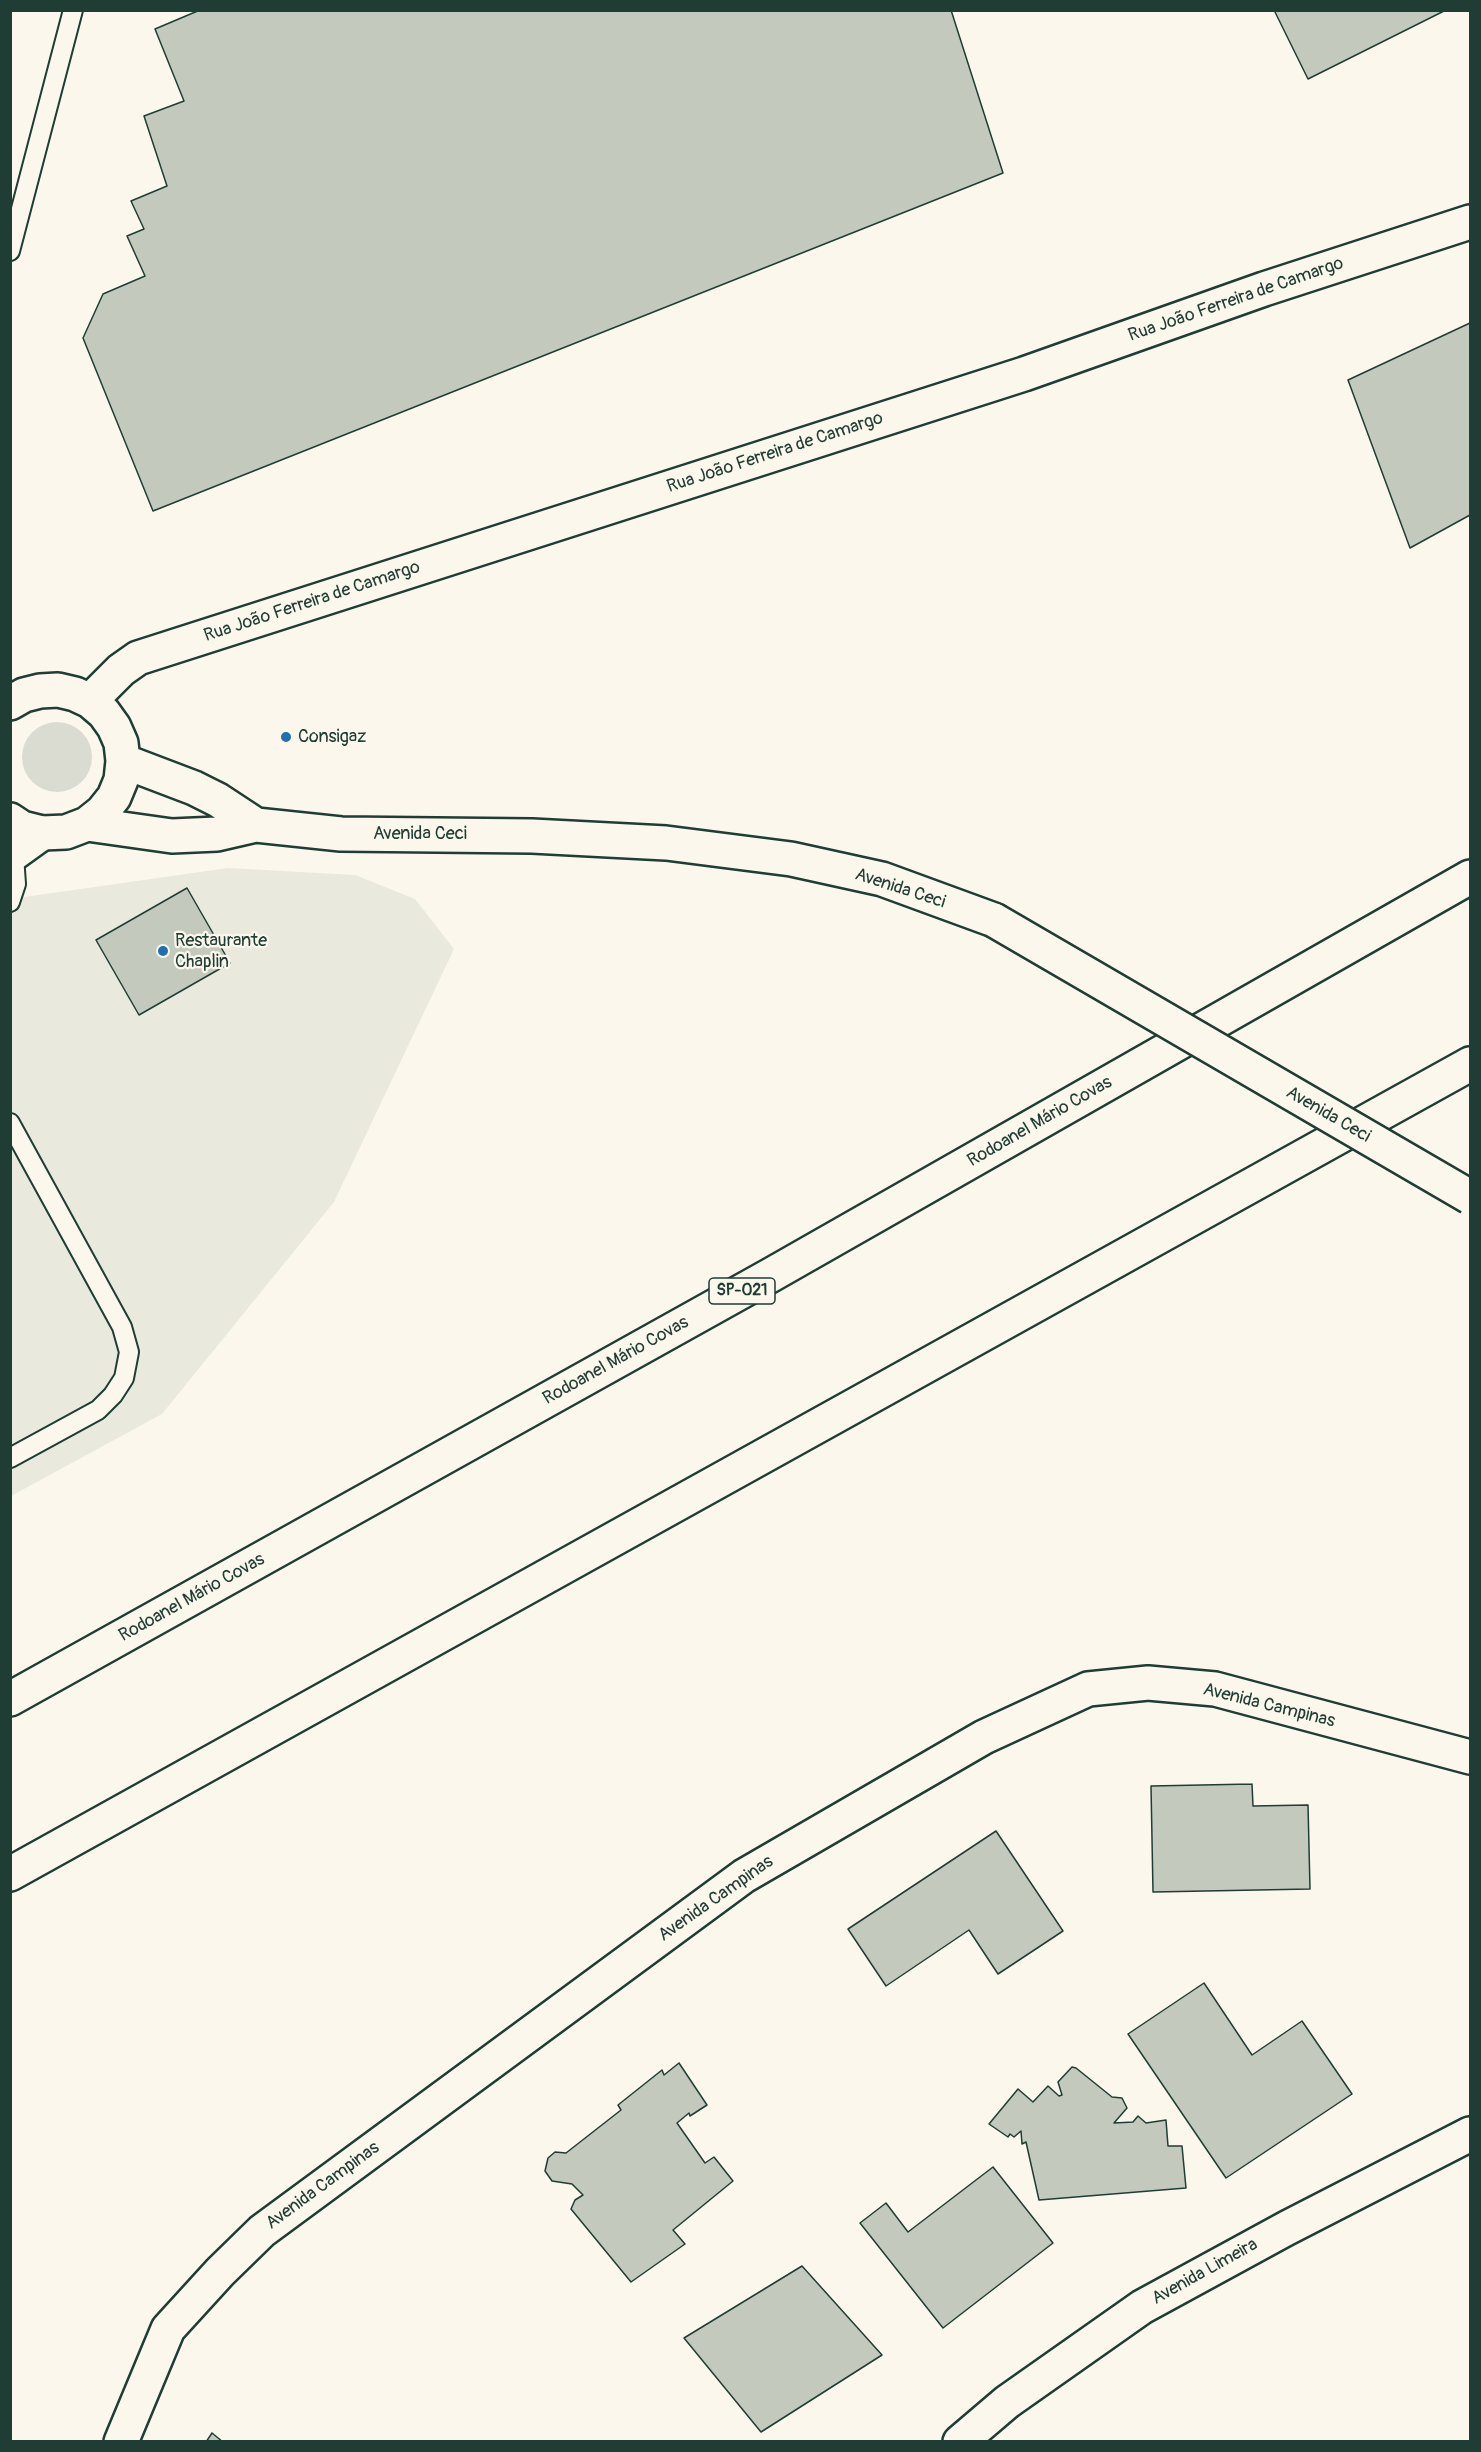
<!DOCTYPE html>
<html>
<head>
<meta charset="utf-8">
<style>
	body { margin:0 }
	#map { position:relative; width:1481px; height:2452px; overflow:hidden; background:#fbf7ec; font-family:Pangolin,sans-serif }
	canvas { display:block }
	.frame { position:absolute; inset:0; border:12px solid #1f3d34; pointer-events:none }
</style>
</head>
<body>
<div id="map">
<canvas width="1481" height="2452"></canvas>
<div class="frame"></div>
</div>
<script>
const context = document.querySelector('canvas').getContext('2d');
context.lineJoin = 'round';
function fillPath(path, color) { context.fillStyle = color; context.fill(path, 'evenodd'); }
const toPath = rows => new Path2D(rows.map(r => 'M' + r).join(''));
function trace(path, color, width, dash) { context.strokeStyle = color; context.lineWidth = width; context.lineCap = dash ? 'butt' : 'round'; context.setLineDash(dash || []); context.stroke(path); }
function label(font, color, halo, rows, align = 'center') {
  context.font = font + ' Pangolin,sans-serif'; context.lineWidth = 4.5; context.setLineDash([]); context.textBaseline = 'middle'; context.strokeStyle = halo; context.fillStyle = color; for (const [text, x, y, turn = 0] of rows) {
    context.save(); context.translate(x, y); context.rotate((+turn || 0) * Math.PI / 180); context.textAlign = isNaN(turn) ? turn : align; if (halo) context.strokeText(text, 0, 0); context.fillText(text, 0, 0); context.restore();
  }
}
const built = toPath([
	[228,868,355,875,415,899,454,949,334,1202,162,1414,11,1496,10,899]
]);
const green = toPath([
	'22 757a35 35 0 1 1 70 0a35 35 0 1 1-70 0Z'
]);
const building = toPath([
	[200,10,951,10,1003,173,153,511,83,338,103,294,145,276,127,236,144,229,131,201,167,186,144,116,184,101,155,29,200,10],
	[1274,10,1446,10,1308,79,1274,10],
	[1470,323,1470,515,1410,548,1348,380,1470,323],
	[187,888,230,963,139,1015,96,940,187,888],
	[1252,1784,1253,1806,1308,1805,1310,1889,1153,1892,1151,1786,1252,1784],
	[996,1831,1063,1931,998,1974,969,1930,886,1986,848,1929,996,1831],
	[1204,1983,1252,2055,1302,2021,1352,2094,1226,2178,1128,2034,1204,1983],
	[679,2063,707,2105,690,2116,689,2113,677,2123,705,2163,714,2157,733,2181,673,2230,685,2244,631,2282,571,2209,575,2200,583,2195,572,2184,552,2181,545,2171,548,2158,555,2152,566,2153,621,2110,618,2105,662,2070,664,2075,679,2063],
	[1072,2067,1076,2068,1112,2097,1122,2098,1127,2108,1114,2123,1133,2122,1138,2116,1146,2123,1166,2120,1168,2146,1182,2146,1186,2188,1039,2200,1026,2142,1022,2144,1021,2131,1014,2137,1010,2134,1008,2137,989,2124,1018,2089,1033,2102,1048,2086,1059,2096,1062,2095,1058,2082,1072,2067],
	[993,2167,1053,2243,943,2328,860,2223,886,2203,908,2232,993,2167],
	[802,2266,882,2355,761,2432,684,2338,802,2266],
	[212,2433,223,2442,206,2442,212,2433]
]);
const lane = toPath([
	[10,251,73,10],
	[10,902,16,884,14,856],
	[10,1123,122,1327,129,1352,124,1378,113,1395,98,1410,10,1458]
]);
const street = toPath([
	[10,856,42,833],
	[121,2442,168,2329,220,2272,262,2231,744,1876,984,1737,1088,1689,1148,1683,1215,1689,1470,1757],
	[960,2442,1007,2402,1142,2307,1287,2228,1470,2134]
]);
const secondary = toPath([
	[90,701,121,670,138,658,1024,374,1264,289,1470,222],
	[10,703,24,695,40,691,58,690,75,694,90,701,104,713,114,727,121,743,123,761,121,780,114,797,102,812,87,824,66,832,42,833,22,828,10,820],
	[123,761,194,788,218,800,256,825],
	[87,824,172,836,217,834,256,825,341,834,532,836,666,843,791,859,882,879,994,920]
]);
const highway = toPath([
	[10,1699,771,1275,1470,877],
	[10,1874,1470,1064]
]);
const secondaryBridge = toPath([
	[994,920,1470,1197]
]);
const markers = [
	[286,737,6,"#1f6fb2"],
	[163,951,6,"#1f6fb2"]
];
const shields = [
	[742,1291,66]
];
const shieldNames = [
	["SP-021",742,1291]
];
const streetNames = [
	["Rua João Ferreira de Camargo",1236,300,-19],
	["Rua João Ferreira de Camargo",775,453,-18],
	["Rua João Ferreira de Camargo",312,602,-18],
	["Avenida Ceci",420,834],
	["Avenida Ceci",900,889,18],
	["Avenida Ceci",1328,1115,30],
	["Rodoanel Mário Covas",1040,1122,-30],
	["Rodoanel Mário Covas",616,1361,-29],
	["Rodoanel Mário Covas",192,1598,-29],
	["Avenida Campinas",1269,1706,14],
	["Avenida Campinas",716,1899,-35],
	["Avenida Campinas",323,2186,-36],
	["Avenida Limeira",1205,2272,-29]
];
const poiNames = [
	["Consigaz",298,737],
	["Restaurante",175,941],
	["Chaplin",175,962]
];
fillPath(built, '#eae9de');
fillPath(green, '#dbdcd1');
fillPath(building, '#c4c9be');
trace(building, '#1f3d34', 1.5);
trace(lane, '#1f3d34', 22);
trace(street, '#1f3d34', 38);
trace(secondary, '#1f3d34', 38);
trace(highway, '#1f3d34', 38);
trace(lane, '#fbf7ec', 18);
trace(street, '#fbf7ec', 33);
trace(secondary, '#fbf7ec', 33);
trace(highway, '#fbf7ec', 33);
trace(secondaryBridge, '#1f3d34', 38, []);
trace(secondaryBridge, '#fbf7ec', 33);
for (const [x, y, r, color] of markers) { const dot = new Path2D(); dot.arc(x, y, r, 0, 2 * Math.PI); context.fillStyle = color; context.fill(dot); trace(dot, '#fbf7ec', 2); }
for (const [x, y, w] of shields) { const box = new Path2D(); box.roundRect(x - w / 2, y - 13, w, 26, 4.5); context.fillStyle = '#fbf7ec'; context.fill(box); trace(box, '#1f3d34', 1.5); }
label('bold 16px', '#1f3d34', null, shieldNames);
label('18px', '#1f3d34', '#fbf7ec', streetNames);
label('18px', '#1f3d34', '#fbf7ec', poiNames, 'left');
</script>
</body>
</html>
